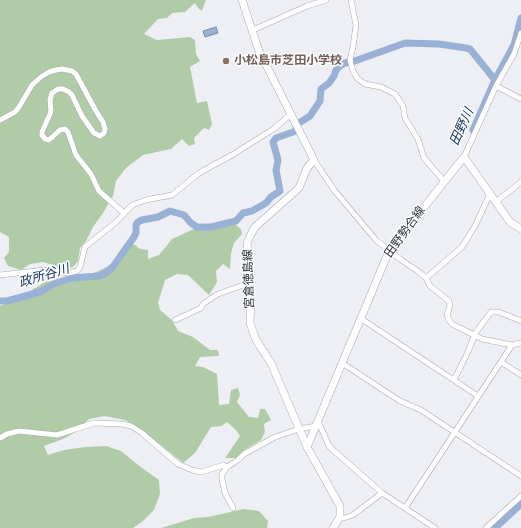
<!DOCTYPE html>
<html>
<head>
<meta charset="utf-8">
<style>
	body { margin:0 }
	canvas { display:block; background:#edeff5 }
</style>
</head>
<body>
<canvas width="521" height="528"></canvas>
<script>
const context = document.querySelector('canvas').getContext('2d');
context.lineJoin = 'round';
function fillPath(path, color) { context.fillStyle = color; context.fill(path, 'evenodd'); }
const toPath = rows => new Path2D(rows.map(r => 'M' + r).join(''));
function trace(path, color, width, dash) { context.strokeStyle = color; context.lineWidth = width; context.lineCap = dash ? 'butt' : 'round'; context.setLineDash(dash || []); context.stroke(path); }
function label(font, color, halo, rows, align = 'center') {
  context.font = font + ' Lora,"Noto Sans JP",serif'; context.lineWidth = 3; context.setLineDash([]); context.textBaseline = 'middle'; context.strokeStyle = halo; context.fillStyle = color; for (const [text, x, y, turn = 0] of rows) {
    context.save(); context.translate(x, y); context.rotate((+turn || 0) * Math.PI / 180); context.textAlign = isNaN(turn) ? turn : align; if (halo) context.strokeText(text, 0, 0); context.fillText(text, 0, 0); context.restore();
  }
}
const green = toPath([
	[0,0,206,0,202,11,199,9,195,3,185,12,172,13,167,18,158,19,144,34,157,40,190,37,195,40,196,54,200,61,190,67,197,103,207,101,212,124,209,130,204,128,194,138,195,144,189,146,182,139,171,149,143,155,126,168,116,181,113,196,103,213,93,227,86,241,80,248,78,261,73,267,64,268,43,262,30,264,21,270,8,266,4,258,9,252,9,237,0,232],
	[232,222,241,229,242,234,234,243,231,253,230,269,223,264,216,271,217,282,209,295,188,275,177,274,165,280,158,303,160,310,172,320,178,331,193,337,210,350,218,350,219,356,200,357,195,366,203,367,217,374,219,405,229,404,231,390,238,388,240,395,237,402,249,417,258,418,260,409,265,409,271,420,264,424,265,432,261,440,246,449,237,458,225,458,240,436,236,430,227,422,221,426,211,427,195,453,183,463,142,430,125,420,104,416,89,419,76,432,63,439,44,446,48,455,64,450,85,447,106,446,121,451,142,468,159,480,160,494,154,510,142,522,133,528,0,528,0,306,14,301,45,282,63,279,75,281,103,269,114,262,125,244,135,245,140,249,148,250,148,259,159,255,172,239,194,229,211,228],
	[244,509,259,511,268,521,267,528,161,528,194,518,208,517]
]);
const water = toPath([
	[216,27,218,33,205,37,203,31,216,27]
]);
const river = toPath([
	[299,123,310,116,320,101,321,89,329,83,334,76,336,70,340,66,345,63,352,62,405,43,439,44,466,48,470,49,495,80],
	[473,130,495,80,514,45,521,18],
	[0,301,7,301,40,292,56,283,72,278,99,276,106,273,112,268,134,237,136,233,136,225,138,222,142,220,158,217,170,211,184,215,191,223,197,227,211,227,236,221,243,213,252,211,266,203,271,197,280,191,276,170,278,160,273,142,276,138,296,131,296,127],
	[495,528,521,504]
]);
const minor = toPath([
	[351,0,356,25,353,47,350,60,353,71,357,78,365,84,381,87,395,94,403,106,405,118,418,139,424,158,444,181],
	[253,30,307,6,326,0],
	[496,86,521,99],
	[0,120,15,112,19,107,32,85,41,77,49,72,56,70,62,69,72,71,76,74,96,111,103,122,105,129,104,133,100,136,94,133,82,116,72,95,69,92,63,89,58,89,52,93,50,100,51,110,50,114,42,132,42,135,45,139,49,140,60,130,65,129,68,132,76,155,91,174,99,191,124,213],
	[464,157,496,86,514,54,521,33],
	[314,160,334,190,376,240,400,259,419,272,426,278,430,286,449,301,450,306,447,315,449,320,452,324,482,339,512,345,521,343],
	[496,202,521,182],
	[0,275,45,270,68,273,77,271,80,267,85,247,116,222,132,205,146,200,172,195,199,173,232,155,275,128,291,114],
	[426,278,462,247,475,226,489,196,491,194],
	[360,318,478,396],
	[175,320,201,308,204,303,218,294,249,283],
	[501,362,521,375],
	[342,363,400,401,421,410,521,476],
	[454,380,466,356,476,332,491,312,499,312,521,321],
	[318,421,329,446,333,450,382,493,435,528],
	[0,438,7,434,19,431,57,435,94,423,122,424,131,426,142,433,178,464,192,470,201,472,224,465,227,467],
	[233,508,225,493,222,479,222,474,227,467,238,460,244,454,275,437,299,429,316,426],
	[405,508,512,345],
	[340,517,344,518,353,515,382,493],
	[486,528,521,496]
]);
const major = toPath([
	[242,0,259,51,314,160,307,168,299,188,255,227,249,238,247,244,249,263,249,283,251,297,250,323,256,340,271,363,307,447,340,506,340,517,333,528],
	[307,447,389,251,464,157,510,222,521,229]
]);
const markers = [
	[226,61,4,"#8d6e63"]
];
const educationNames = [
	["小松島市芝田小学校",234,61]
];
const streetNames = [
	["田野勢合線",405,232,-54],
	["宮倉徳島線",249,279,-92]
];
const waterNames = [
	["田野川",462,127,-65],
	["政所谷川",44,276,-17]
];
fillPath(green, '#afcca7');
fillPath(water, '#99b1d7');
trace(water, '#7a8ba6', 1);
trace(river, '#99b1d7', 7);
trace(minor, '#a8aaaf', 6);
trace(major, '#a8aaaf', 8);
trace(minor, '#fff', 5);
trace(major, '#fff', 7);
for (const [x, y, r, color] of markers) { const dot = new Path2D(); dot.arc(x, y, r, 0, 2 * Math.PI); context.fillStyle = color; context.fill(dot); trace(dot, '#fbfdff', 1.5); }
label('bold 12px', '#785e54', '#fbfdff', educationNames, 'left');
label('12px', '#303133', '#fbfdff', streetNames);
label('italic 13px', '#14305f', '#fbfdff', waterNames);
</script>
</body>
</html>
